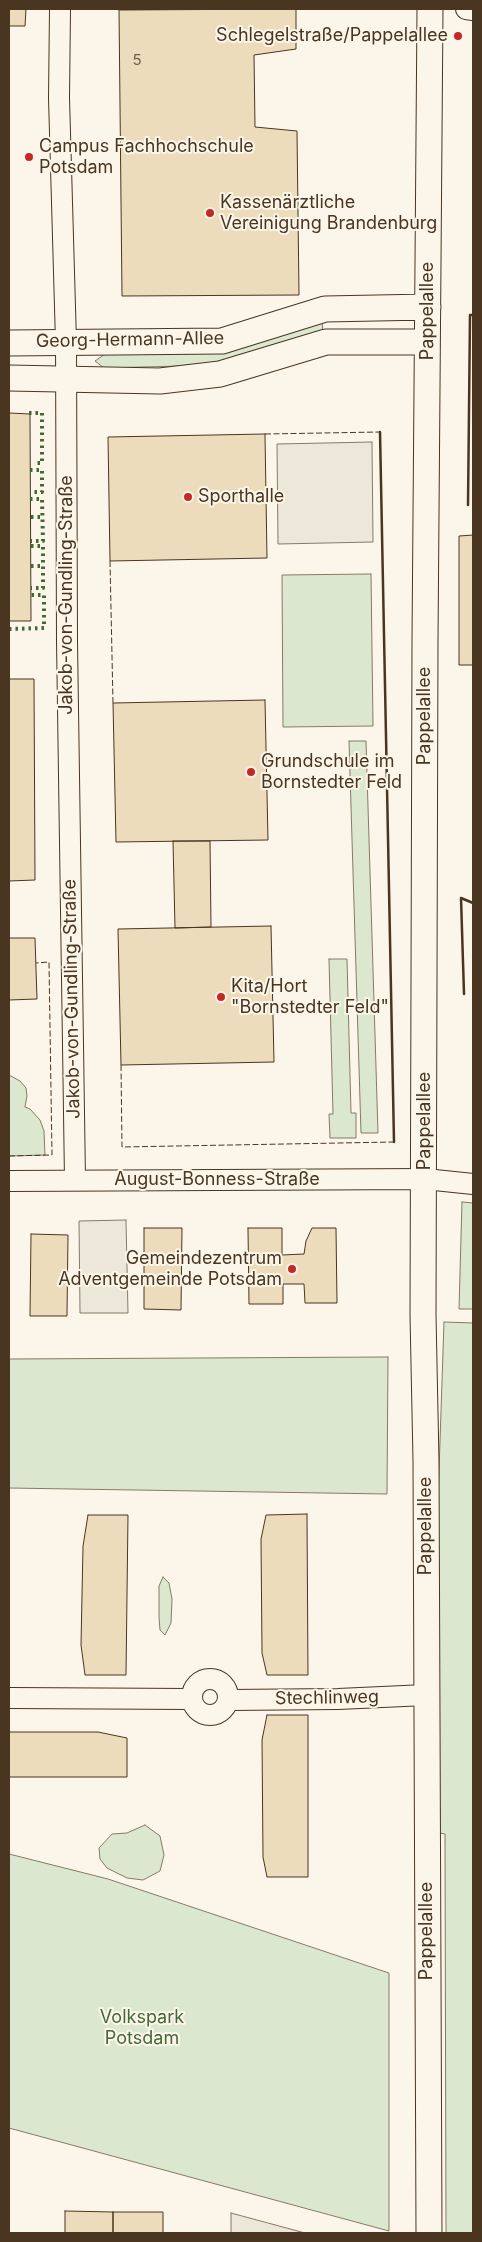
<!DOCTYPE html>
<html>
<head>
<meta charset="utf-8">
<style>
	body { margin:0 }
	#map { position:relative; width:482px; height:2242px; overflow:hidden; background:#fbf6e9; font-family:Inter,sans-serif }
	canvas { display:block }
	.frame { position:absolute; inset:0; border:10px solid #4a3520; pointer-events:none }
</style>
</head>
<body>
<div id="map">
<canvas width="482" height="2242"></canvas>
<div class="frame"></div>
</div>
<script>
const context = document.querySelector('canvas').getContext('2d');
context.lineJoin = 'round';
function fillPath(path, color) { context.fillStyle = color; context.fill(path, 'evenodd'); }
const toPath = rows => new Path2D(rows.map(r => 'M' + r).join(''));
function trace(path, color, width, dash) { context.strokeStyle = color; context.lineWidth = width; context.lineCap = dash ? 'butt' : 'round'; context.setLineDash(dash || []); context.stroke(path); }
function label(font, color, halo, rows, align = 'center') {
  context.font = font + ' Inter,sans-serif'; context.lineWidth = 4; context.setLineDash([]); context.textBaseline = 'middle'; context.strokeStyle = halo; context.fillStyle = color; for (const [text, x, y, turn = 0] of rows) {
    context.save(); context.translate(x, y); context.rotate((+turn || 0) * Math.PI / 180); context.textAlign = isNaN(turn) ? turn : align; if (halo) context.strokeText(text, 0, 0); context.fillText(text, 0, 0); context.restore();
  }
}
const green = toPath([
	[322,320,323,333,219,365,104,368,95,361,105,354,322,320],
	[371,574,373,726,283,727,282,575,371,574],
	[349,741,366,741,378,1133,361,1133,349,741],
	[329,959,347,959,351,1113,356,1113,356,1138,330,1138,329,1114,333,1114,329,959],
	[9,1075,20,1081,26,1088,27,1096,25,1107,30,1109,40,1120,44,1131,45,1155,9,1156,9,1075],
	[462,1202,473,1203,473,1309,459,1309,462,1202],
	[444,1322,473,1323,473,2233,446,2233,445,1834,427,1831,444,1322],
	[388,1357,387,1494,9,1488,9,1359,388,1357],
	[163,1577,169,1583,172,1599,171,1623,165,1635,160,1630,159,1617,159,1586,163,1577],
	[145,1825,160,1836,164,1855,160,1871,143,1880,127,1878,107,1868,100,1859,99,1848,112,1834,127,1833,145,1825],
	[9,1854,108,1879,389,1973,389,2231,9,2128,9,1854]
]);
const parking = toPath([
	[372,442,373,542,278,544,277,444,372,442],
	[126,1220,128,1313,80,1313,79,1221,126,1220],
	[231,2213,305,2233,231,2233,231,2213]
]);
const building = toPath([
	[9,9,26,9,25,26,9,26,9,9],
	[296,9,296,49,254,55,255,127,297,131,299,295,122,296,119,10,296,9],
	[9,413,30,414,31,621,9,621,9,413],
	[265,434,267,558,110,561,108,437,265,434],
	[473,535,473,665,459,665,459,536,473,535],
	[9,679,34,679,35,880,9,881,9,679],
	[265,700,268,840,116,842,113,703,265,700],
	[173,841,210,841,211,927,175,928,173,841],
	[271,926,274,1062,121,1065,118,929,271,926],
	[9,938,35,938,37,999,9,1000,9,938],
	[144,1228,182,1228,181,1310,144,1309,144,1228],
	[248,1228,282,1228,282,1255,304,1254,306,1241,312,1228,336,1228,337,1303,305,1303,304,1284,283,1284,283,1304,249,1304,248,1228],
	[31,1234,68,1235,67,1316,30,1316,31,1234],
	[307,1514,308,1675,267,1675,262,1653,261,1539,266,1515,307,1514],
	[88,1515,128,1515,126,1675,85,1675,81,1645,83,1546,88,1515],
	[267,1715,308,1715,308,1877,267,1877,263,1857,262,1740,267,1715],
	[9,1732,98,1732,127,1738,127,1777,9,1777,9,1732],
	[65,2211,113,2212,113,2233,65,2233,65,2211],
	[113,2212,163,2212,163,2233,113,2233,113,2212]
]);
const minor = toPath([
	[60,9,59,98,66,342,67,641,75,1180],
	[466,9,473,10],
	[9,1181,425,1179,473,1184],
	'192 1697a18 18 0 1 1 36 0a18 18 0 1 1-36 0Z',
	[9,1698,191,1699],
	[229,1700,338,1699,426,1695]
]);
const tertiary = toPath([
	[9,343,222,341,325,309,428,307],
	[9,378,160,381,220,374,326,342,427,342],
	[429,2233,426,1461,423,1315,425,641,430,9]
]);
const hedge = toPath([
	[29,413,42,413,42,463,36,463],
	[30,470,42,470,42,492,30,492],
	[30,499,42,499,43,541,31,541],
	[31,517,43,517],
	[31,546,43,546,43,588,31,588],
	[31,566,43,566],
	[9,629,44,628,44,595,31,595]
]);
const fence = toPath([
	[265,434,380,432],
	[110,561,113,703],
	[121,1065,122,1147,394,1142],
	[9,1156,52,1155,49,962,36,963]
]);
const wall = toPath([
	[380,432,394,1142],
	[468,505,470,315,473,315],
	[464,994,461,898,473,903]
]);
const markers = [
	[458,36,5,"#c62828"],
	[29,157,5,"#c62828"],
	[210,213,5,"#c62828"],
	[188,497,5,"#c62828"],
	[251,772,5,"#c62828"],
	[221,997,5,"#c62828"],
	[292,1269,5,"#c62828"]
];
const numberNames = [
	["5",137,60]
];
const poiNames = [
	["Schlegelstraße/Pappelallee",448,36,"right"],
	["Campus Fachhochschule",39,147],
	["Potsdam",39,168],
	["Kassenärztliche",220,203],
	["Vereinigung Brandenburg",220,224],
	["Sporthalle",198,497],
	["Grundschule im",261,762],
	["Bornstedter Feld",261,783],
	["Kita/Hort",231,987],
	["\"Bornstedter Feld\"",231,1008],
	["Gemeindezentrum",282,1259,"right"],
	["Adventgemeinde Potsdam",282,1280,"right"]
];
const streetNames = [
	["Pappelallee",428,311,-90],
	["Georg-Hermann-Allee",130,340,-1],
	["Jakob-von-Gundling-Straße",67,595,-90],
	["Pappelallee",425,716,-90],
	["Jakob-von-Gundling-Straße",72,999,-91],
	["Pappelallee",425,1121,-90],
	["August-Bonness-Straße",217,1180],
	["Pappelallee",426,1526,-90],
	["Stechlinweg",327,1698,-1],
	["Pappelallee",427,1931,-90]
];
const parkNames = [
	["Volkspark",142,2018],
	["Potsdam",142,2039]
];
fillPath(green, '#dce7d0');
trace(green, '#887966', 1);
fillPath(parking, '#ede7d9');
trace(parking, '#887966', 1);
fillPath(building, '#ecdcbc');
trace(building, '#4a3520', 1);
trace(minor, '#4a3520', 22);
trace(tertiary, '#4a3520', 27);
trace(minor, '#fbf6e9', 20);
trace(tertiary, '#fbf6e9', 25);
trace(hedge, '#436837', 4, [2.5, 4]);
trace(fence, '#4a3520', 1, [6, 2.5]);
trace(wall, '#4a3520', 2.5);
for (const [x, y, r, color] of markers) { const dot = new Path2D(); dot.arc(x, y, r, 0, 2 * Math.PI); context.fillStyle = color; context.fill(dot); trace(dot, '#fbf6e9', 2); }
label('15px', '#725f47', null, numberNames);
label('18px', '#4a3520', '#fbf6e9', poiNames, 'left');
label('18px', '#4a3520', '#fbf6e9', streetNames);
label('18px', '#436837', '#fbf6e9', parkNames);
</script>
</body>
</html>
